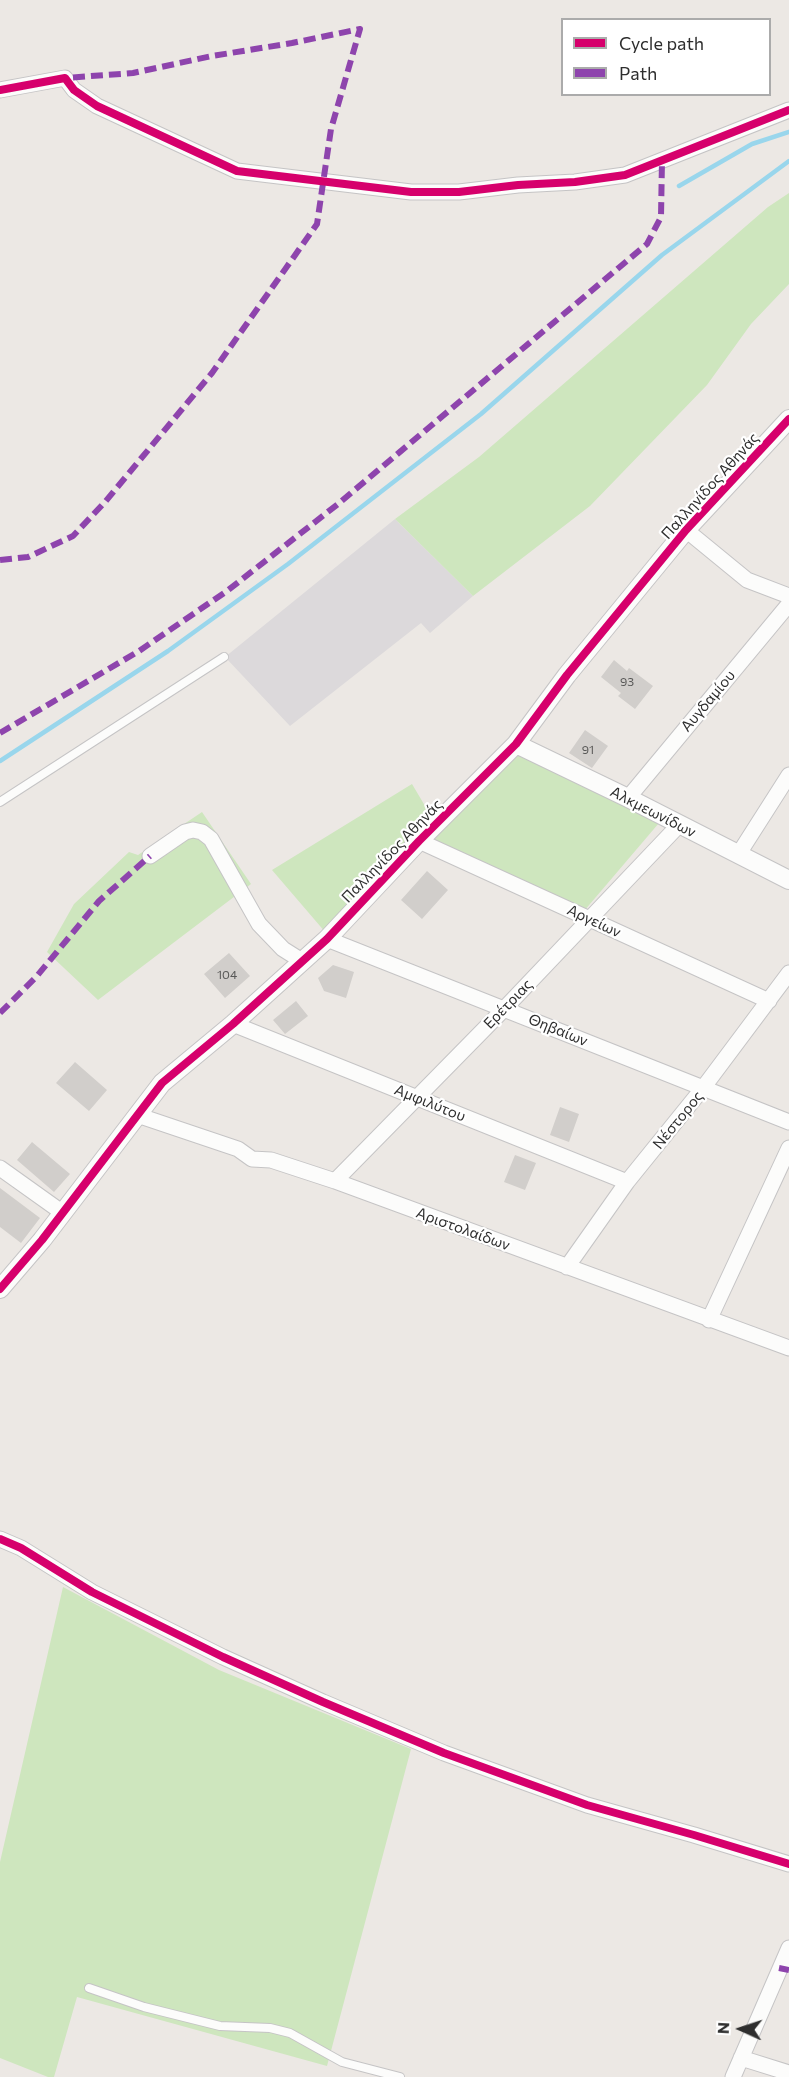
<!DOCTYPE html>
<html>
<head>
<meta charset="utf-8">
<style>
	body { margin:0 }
	#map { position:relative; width:789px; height:2077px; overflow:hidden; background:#ece8e4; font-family:Commissioner,sans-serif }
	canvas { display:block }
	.legend { position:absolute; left:561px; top:18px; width:210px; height:78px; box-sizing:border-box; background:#fff; border:2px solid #ababab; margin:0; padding:8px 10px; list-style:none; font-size:18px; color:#2e2e2e }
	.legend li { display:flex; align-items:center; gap:12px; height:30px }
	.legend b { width:30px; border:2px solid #ababab }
	.north { position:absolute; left:711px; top:1999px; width:60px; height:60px; -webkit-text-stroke:4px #fff; paint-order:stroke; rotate:273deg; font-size:16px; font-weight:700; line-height:24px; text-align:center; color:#2e2e2e }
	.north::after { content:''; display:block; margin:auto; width:21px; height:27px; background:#2e2e2e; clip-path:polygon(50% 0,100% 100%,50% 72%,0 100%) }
</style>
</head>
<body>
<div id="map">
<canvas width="789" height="2077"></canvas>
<ul class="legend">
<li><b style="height:8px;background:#d6006c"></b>Cycle path</li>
<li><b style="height:8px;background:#8e44ad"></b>Path</li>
</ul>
<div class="north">N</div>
</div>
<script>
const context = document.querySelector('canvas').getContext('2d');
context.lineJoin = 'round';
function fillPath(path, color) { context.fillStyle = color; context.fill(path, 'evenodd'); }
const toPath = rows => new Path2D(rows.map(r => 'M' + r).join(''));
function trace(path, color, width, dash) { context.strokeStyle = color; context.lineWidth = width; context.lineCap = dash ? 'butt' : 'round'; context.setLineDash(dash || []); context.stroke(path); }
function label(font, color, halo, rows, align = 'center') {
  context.font = font + ' Commissioner,sans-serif'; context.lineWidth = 4.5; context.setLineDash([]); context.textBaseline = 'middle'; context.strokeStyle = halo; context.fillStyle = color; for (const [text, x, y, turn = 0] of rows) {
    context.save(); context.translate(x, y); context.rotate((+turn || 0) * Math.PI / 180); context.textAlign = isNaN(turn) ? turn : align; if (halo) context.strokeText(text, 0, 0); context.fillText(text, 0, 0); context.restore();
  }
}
const industrial = toPath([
	[395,519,473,596,430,633,421,623,290,726,225,657]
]);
const green = toPath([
	[789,193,789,284,751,324,707,385,590,506,473,596,395,519,479,457,768,207],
	[517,754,659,823,584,911,430,839],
	[412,784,434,821,326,933,272,870],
	[202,812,251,884,98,1000,47,952,74,904,129,852,138,855],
	[63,1587,219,1670,411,1749,327,2066,77,1997,54,2077,48,2077,0,2058,0,1862]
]);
const stream = toPath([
	[679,186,752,144,789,132],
	[0,761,168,651,288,564,481,414,662,255,789,161]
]);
const building = toPath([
	[614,660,627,671,629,668,653,686,635,709,618,696,621,693,601,677],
	[585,730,608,746,592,768,569,753],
	[427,871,448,890,422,919,401,900],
	[229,953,250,976,225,998,204,974],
	[333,965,354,972,346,998,324,991,318,978],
	[296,1001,308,1016,285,1034,273,1020],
	[75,1062,107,1090,89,1111,56,1083],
	[560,1107,579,1114,569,1142,550,1135],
	[32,1142,70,1174,54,1192,17,1160],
	[515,1155,536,1163,525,1190,504,1182],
	[0,1188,40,1218,21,1243,0,1227]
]);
const service = toPath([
	[0,802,224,657],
	[89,1988,144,2007,220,2026,270,2028,290,2033,342,2062,400,2077]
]);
const minor = toPath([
	[0,90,65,78,74,90,97,106,237,171,411,192,459,192,518,185,575,182,625,175,789,110],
	[686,530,747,580,789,596],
	[628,798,789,604],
	[419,841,769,1001],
	[738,855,789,775],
	[150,856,185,832,193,830,202,832,211,839,259,924,283,949,302,961],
	[327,939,789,1122],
	[233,1024,627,1182],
	[137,1115,238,1149,252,1159,271,1160,335,1181,789,1348],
	[0,1168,63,1213],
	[335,1181,505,1008,679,825],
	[567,1267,627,1182,703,1088,789,973],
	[709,1320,789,1148],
	[0,1539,21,1548,92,1592,223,1657,323,1702,444,1753,587,1805,694,1835,789,1864],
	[741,2058,789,2073],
	[733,2077,789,1948]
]);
const tertiary = toPath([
	[516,744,628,798,789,880],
	[0,1289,42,1240,162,1083,233,1024,327,939,419,841,516,744,567,675,686,530,789,419]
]);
const quiet = toPath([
	[0,560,28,557,73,536,105,502,212,373,317,224,331,129,360,29,292,43,212,56,133,73,65,78],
	[0,733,139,651,227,591,338,504,647,244,661,217,662,160],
	[0,1013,37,976,99,901,150,856],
	[779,1968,789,1970]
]);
const cycleway = toPath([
	[0,90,65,78,74,90,97,106,237,171,411,192,459,192,518,185,575,182,625,175,789,110],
	[0,1289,42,1240,162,1083,233,1024,327,939,419,841,516,744,567,675,686,530,789,419],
	[0,1539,21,1548,92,1592,223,1657,323,1702,444,1753,587,1805,694,1835,789,1864]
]);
const numberNames = [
	["93",627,682],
	["91",588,750],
	["104",227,975]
];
const streetNames = [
	["Παλληνίδος Αθηνάς",710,486,-48],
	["Αυγδαμίου",708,701,-50],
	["Αλκμεωνίδων",653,812,27],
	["Παλληνίδος Αθηνάς",392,851,-46],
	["Αργείων",594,921,25],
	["Ερέτριας",508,1004,-46],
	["Θηβαίων",558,1030,22],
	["Αμφιλύτου",430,1103,22],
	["Νέστορος",678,1120,-51],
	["Αριστολαίδων",463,1229,20]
];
fillPath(industrial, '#dcd9db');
fillPath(green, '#cee6be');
trace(stream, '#99d6ec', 4.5);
fillPath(building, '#d1cecb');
trace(service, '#c5c4c5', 10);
trace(minor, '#c5c4c5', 17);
trace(tertiary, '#c5c4c5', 20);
trace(service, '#fcfcfb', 8);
trace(minor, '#fcfcfb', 15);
trace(tertiary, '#fcfcfb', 18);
trace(quiet, '#8e44ad', 6, [12, 6]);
trace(cycleway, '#d6006c', 8);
label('12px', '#585857', null, numberNames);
label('15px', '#2e2e2e', '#fff', streetNames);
</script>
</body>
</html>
